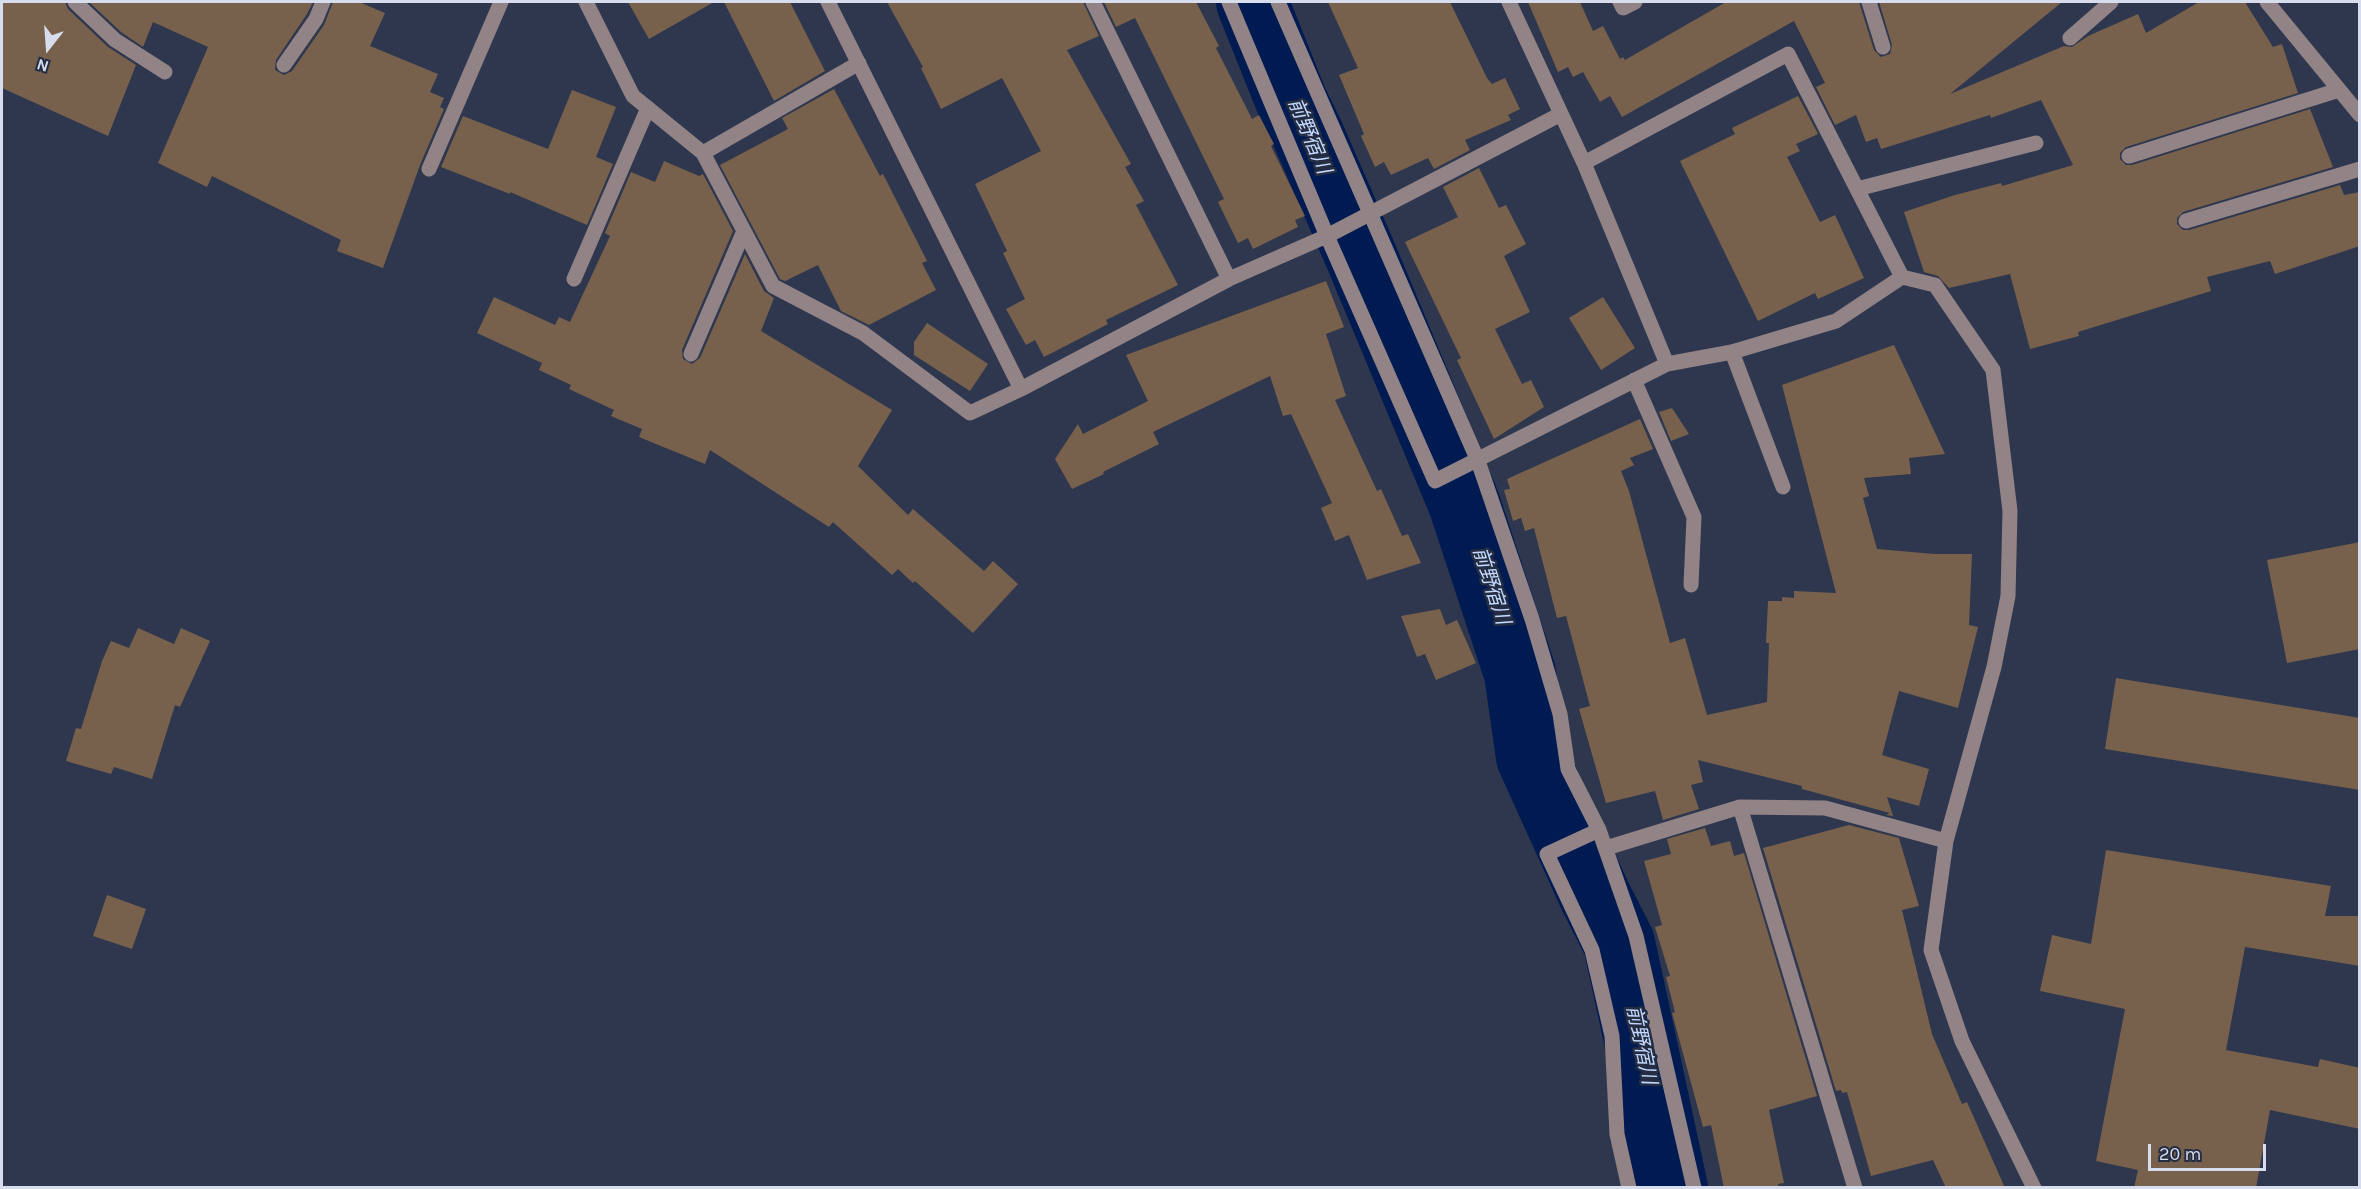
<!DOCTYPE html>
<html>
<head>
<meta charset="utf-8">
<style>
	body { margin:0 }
	#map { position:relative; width:2361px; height:1189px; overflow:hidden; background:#2f374e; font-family:Karla,sans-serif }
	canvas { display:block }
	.frame { position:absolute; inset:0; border:3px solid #d7ddec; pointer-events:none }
	.north { position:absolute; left:18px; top:18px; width:60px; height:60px; -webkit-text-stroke:4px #252d43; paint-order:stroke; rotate:197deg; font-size:16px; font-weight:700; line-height:24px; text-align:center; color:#d7ddec }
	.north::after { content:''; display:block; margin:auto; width:21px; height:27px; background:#d7ddec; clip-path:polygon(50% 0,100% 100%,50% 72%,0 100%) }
	.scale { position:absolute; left:2148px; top:1144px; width:118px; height:27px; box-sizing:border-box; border:3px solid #d7ddec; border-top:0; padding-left:8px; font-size:18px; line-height:21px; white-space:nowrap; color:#d7ddec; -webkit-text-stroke:4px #252d43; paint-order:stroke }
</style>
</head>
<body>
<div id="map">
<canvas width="2361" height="1189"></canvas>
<div class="frame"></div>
<div class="north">N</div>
<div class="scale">20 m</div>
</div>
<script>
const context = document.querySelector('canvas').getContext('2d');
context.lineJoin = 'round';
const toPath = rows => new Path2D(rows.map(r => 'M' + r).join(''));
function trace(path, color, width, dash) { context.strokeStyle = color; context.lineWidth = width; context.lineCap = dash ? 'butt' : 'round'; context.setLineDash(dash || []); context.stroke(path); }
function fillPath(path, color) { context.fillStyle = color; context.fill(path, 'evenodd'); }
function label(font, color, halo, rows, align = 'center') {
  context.font = font + ' Karla,"Noto Sans JP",sans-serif'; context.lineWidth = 5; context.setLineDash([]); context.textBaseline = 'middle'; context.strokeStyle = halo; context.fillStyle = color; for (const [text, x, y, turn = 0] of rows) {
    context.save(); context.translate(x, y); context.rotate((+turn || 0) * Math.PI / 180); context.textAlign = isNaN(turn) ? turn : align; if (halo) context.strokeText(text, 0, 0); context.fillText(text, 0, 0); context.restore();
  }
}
const river = toPath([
	[1252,2,1292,102,1309,137,1361,256,1464,503,1520,673,1532,757,1595,896,1619,943,1672,1188]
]);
const building = toPath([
	[2,2,65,2,68,9,108,47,136,65,108,136,2,88],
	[89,2,313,2,307,14,276,60,275,70,284,75,292,71,324,25,333,2,359,2,385,13,370,46,438,74,430,92,444,98,440,107,444,109,420,165,383,268,337,251,341,240,212,176,207,187,158,163,208,47,153,22,143,47,121,32],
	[628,2,714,2,649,39],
	[724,2,790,2,825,71,774,101],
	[887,2,1083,2,1099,36,1067,50,1131,164,1125,167,1144,201,1136,205,1178,285,1106,320,1108,324,1044,357,1035,340,1026,345,1006,309,1025,299,1003,253,1007,251,975,184,1041,151,1002,78,941,109,921,68,923,67],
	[1104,2,1196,2,1219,46,1216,48,1252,119,1259,115,1274,144,1271,146,1305,216,1295,220,1298,227,1253,249,1248,238,1238,243,1218,202,1224,199,1135,18,1116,27],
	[1328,2,1450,2,1487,78,1492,84,1505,78,1520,109,1508,115,1511,120,1465,140,1470,150,1434,169,1428,158,1391,175,1384,162,1375,167,1361,136,1364,134,1339,75,1358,68],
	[1528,2,1580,2,1593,31,1603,26,1620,59,1623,57,1625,60,1726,2,1859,2,1874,50,1881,57,1890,54,1892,45,1879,2,2062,2,1950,94,2064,46,2072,47,2088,36,2138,14,2146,33,2199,2,2245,2,2273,47,2282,44,2298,93,2126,147,2120,153,2120,159,2126,165,2132,165,2310,109,2333,167,2183,212,2177,218,2177,224,2183,230,2189,230,2340,185,2344,195,2360,192,2360,246,2275,274,2270,261,2207,277,2211,291,2078,332,2079,336,2030,349,2010,274,1949,288,1938,276,1924,272,1904,212,1955,195,2001,183,2002,186,2073,165,2041,100,1991,118,1990,115,1881,149,1877,138,1866,142,1856,115,1835,125,1816,87,1825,83,1794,21,1622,117,1610,96,1600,102,1583,72,1573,77,1568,67,1558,72],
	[834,89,880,176,883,174,927,261,922,263,936,290,869,325,841,311,818,265,785,281,780,279,720,165,788,129,782,118],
	[572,90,616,107,596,157,613,164,587,225,510,192,510,194,441,167,463,116,548,149],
	[1798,96,1818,134,1796,144,1800,151,1787,157,1820,222,1835,215,1864,278,1818,299,1815,293,1758,321,1680,161,1735,134,1732,128],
	[664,161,699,176,703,174,733,231,682,350,683,359,692,364,700,358,745,254,764,291,774,298,761,331,892,410,858,466,908,515,913,509,984,571,993,561,1018,584,973,633,915,581,913,583,898,569,892,575,833,522,829,527,710,450,705,464,639,437,642,429,611,416,614,410,569,389,571,385,539,370,542,363,477,333,494,297,555,325,559,317,570,322,610,236,605,233,631,172,655,182],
	[1479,168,1499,208,1506,205,1526,244,1504,256,1530,312,1495,329,1522,384,1531,380,1544,407,1494,439,1457,360,1461,358,1405,242,1458,217,1443,187],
	[1326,281,1344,327,1326,334,1346,396,1335,400,1377,491,1381,489,1402,536,1408,534,1421,563,1367,580,1349,535,1335,541,1321,508,1332,503,1291,414,1283,416,1270,376,1153,432,1159,444,1103,472,1104,474,1072,489,1055,459,1078,424,1083,434,1148,401,1126,355],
	[1603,297,1635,348,1601,370,1569,318],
	[927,323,988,364,970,391,914,355,914,342],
	[1894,345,1945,454,1909,458,1911,474,1864,478,1869,496,1863,498,1877,549,1934,554,1972,554,1969,625,1978,627,1958,708,1899,691,1882,755,1929,769,1919,806,1887,797,1893,816,1886,815,1890,813,1802,789,1802,786,1698,760,1703,782,1691,785,1699,809,1663,820,1655,791,1606,803,1579,709,1590,706,1566,616,1557,618,1534,528,1525,531,1521,518,1513,521,1504,490,1510,489,1507,479,1640,419,1653,449,1630,458,1634,465,1621,471,1629,491,1670,643,1685,638,1707,715,1767,702,1769,643,1766,643,1768,601,1782,601,1782,597,1794,598,1794,591,1836,593,1782,385],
	[1672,408,1689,434,1671,441,1659,412],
	[2360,542,2360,649,2287,663,2267,560],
	[1440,609,1446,625,1457,620,1476,663,1436,680,1425,654,1417,657,1401,616],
	[138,628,174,644,181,628,210,641,180,707,175,705,152,779,114,767,111,774,66,761,76,728,81,729,102,661,111,641,129,648],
	[2116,678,2360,718,2360,790,2105,749],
	[1849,825,1899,838,1919,906,1902,910,1932,1034,1962,1104,1967,1102,2005,1188,1946,1188,1933,1160,1871,1176,1847,1092,1842,1093,1841,1090,1836,1091,1763,848],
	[1705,828,1711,846,1730,841,1734,856,1744,853,1817,1096,1769,1110,1784,1183,1778,1184,1779,1188,1724,1188,1711,1125,1703,1127,1672,1013,1675,1012,1666,977,1670,976,1655,927,1662,925,1644,861,1671,854,1667,839],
	[2106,850,2331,886,2325,916,2360,916,2360,966,2245,947,2226,1050,2318,1067,2320,1059,2360,1068,2360,1129,2270,1110,2256,1188,2134,1188,2138,1170,2096,1161,2125,1009,2040,991,2052,935,2091,944],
	[107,895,146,909,132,949,93,936]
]);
const minor = toPath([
	[75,2,115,40,165,72],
	[586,2,633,96,703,153,773,286,863,333,970,413,1021,389,1229,279,1327,236,1561,114],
	[828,2,1021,389],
	[1093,2,1229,279],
	[1229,2,1327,236,1435,481,1667,364,1584,163,1509,2],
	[1278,2,1478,461,1532,619,1560,714,1568,769,1599,830,1636,936,1694,1188],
	[1620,2,1623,8,1635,2],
	[1869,2,1883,47],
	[2267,2,2360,115],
	[2070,38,2111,2],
	[284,65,316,19,323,2],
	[703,153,859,63],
	[2129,156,2339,90],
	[1584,163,1788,54,1902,277,1836,321,1732,352,1667,364],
	[429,169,501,2],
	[1857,189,2036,143],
	[2186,221,2360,169],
	[1902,277,1935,285,1993,370,2010,511,2008,596,1994,667,1946,841,1931,950,1962,1041,2034,1188],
	[574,279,648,108],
	[1732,352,1783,487],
	[691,354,744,231],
	[1634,380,1694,517,1691,585],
	[1740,807,1855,1188],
	[1599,830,1547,854,1592,950,1612,1036,1617,1134,1629,1188],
	[1606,848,1740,807,1825,808,1946,841]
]);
const waterNames = [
	["前野宿川",1309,136,67],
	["前野宿川",1491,586,72],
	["前野宿川",1641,1045,78]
];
trace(river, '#001a52', 72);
fillPath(building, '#77614c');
trace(minor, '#928387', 15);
label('italic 20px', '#c3d9fd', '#252d43', waterNames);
</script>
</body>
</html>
